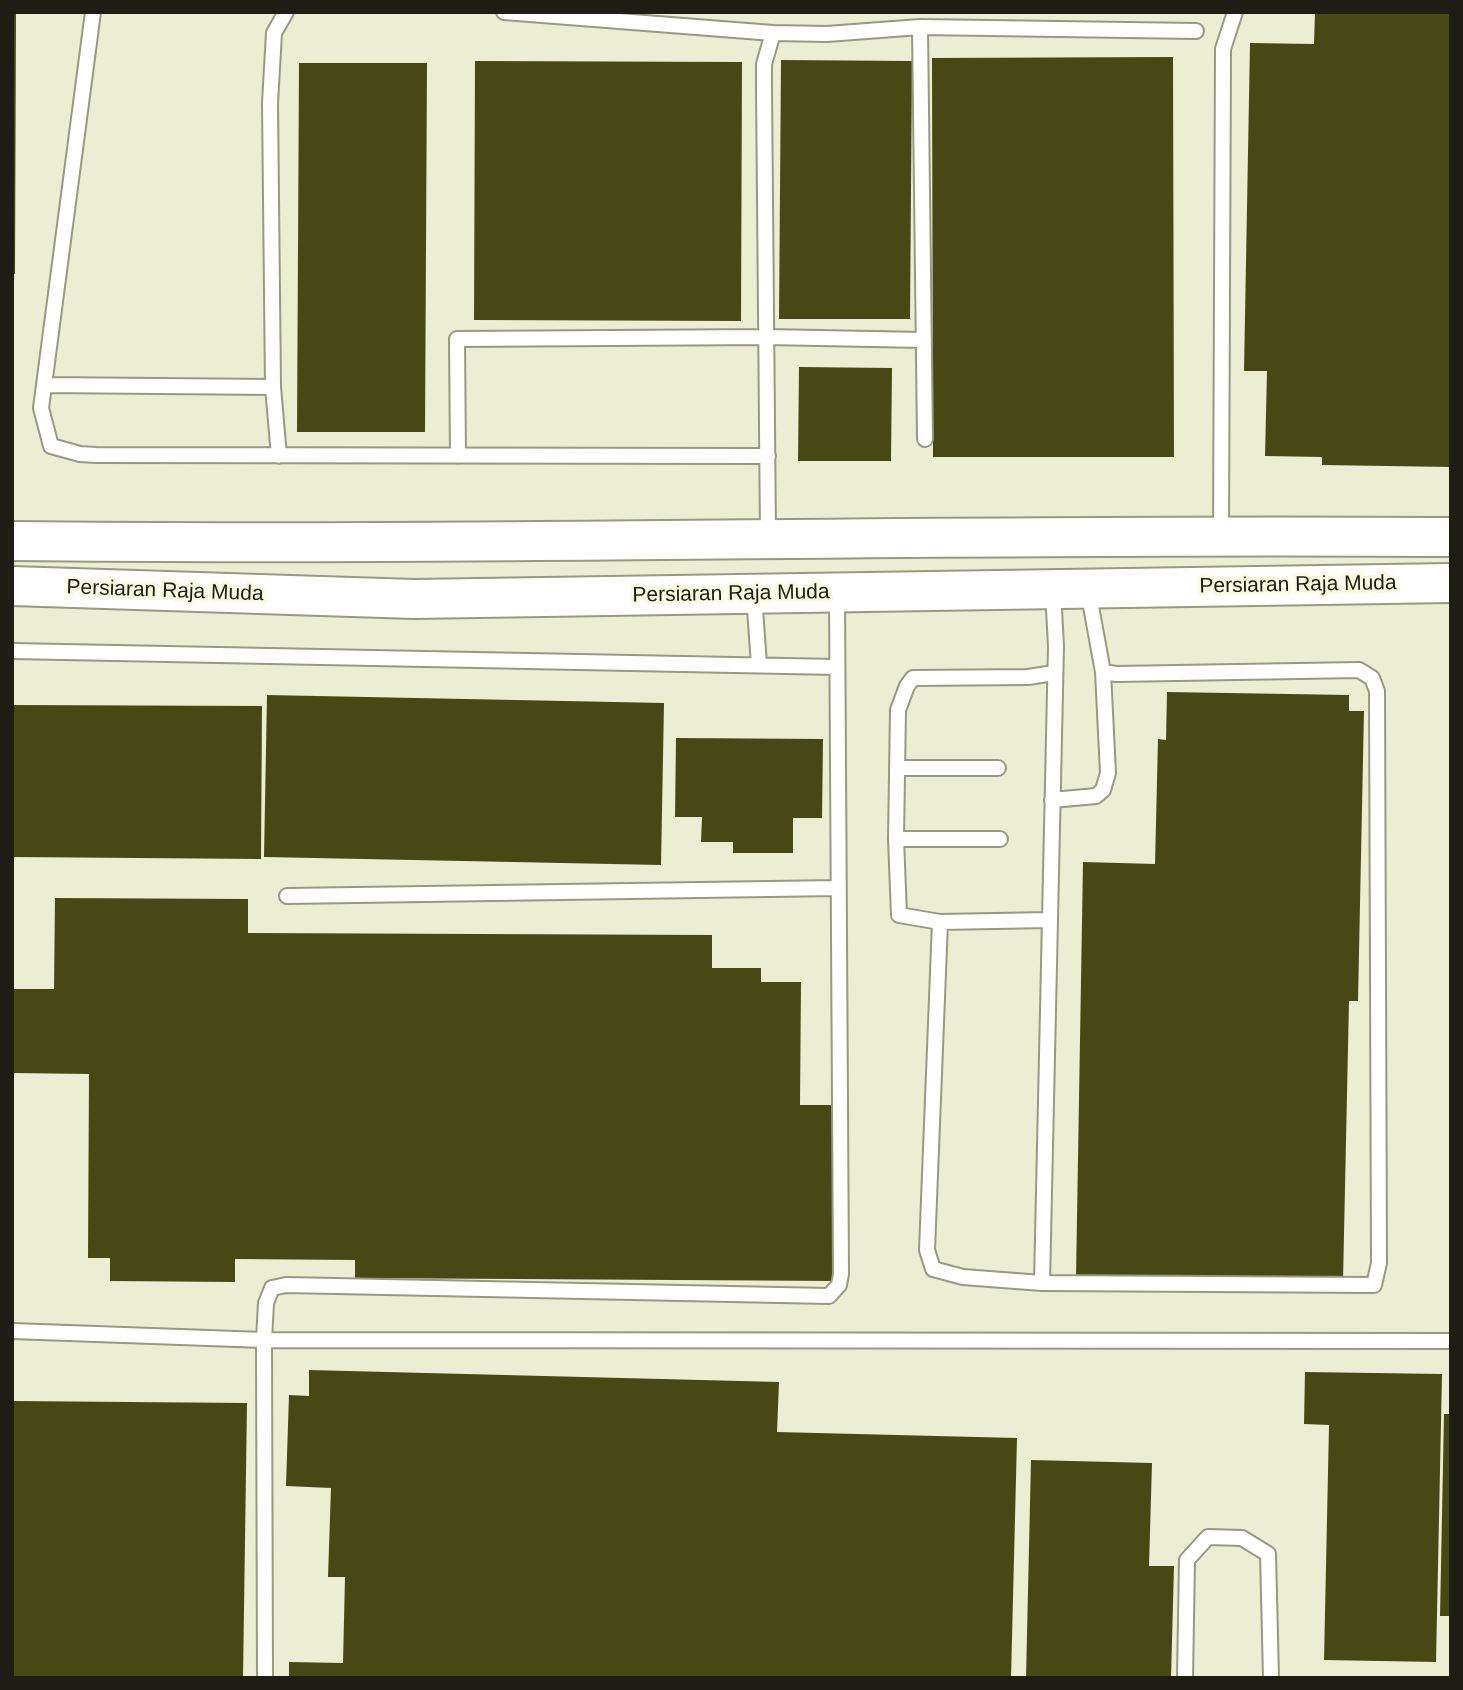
<!DOCTYPE html>
<style>
body{margin:0}
#map{position:relative;width:1463px;height:1690px;overflow:hidden;background:#eceed4;font-family:Helvetica,sans-serif}
canvas{display:block}
.frame{position:absolute;inset:0;border:14px solid #1d1d14;pointer-events:none}
</style>
<div id="map">
<canvas width="1463" height="1690"></canvas>
<div class="frame"></div>
</div>
<script>
const ctx = document.querySelector('canvas').getContext('2d');
ctx.lineJoin = 'round';
function fillPath(path, color) { ctx.fillStyle = color; ctx.fill(path, 'evenodd'); }
function stroke(path, color, width, dash) { ctx.strokeStyle = color; ctx.lineWidth = width; ctx.lineCap = dash ? 'butt' : 'round'; ctx.setLineDash(dash || []); ctx.stroke(path); }
function label(font, color, halo, rows, align = 'center') {
  ctx.font = font + ' Helvetica,sans-serif'; ctx.lineWidth = 7; ctx.setLineDash([]); ctx.textBaseline = 'middle'; ctx.strokeStyle = halo; ctx.fillStyle = color; for (const [text, x, y, turn = 0] of rows) {
    ctx.save(); ctx.translate(x, y); ctx.rotate((+turn || 0) * Math.PI / 180); ctx.textAlign = isNaN(turn) ? turn : align; if (halo) ctx.strokeText(text, 0, 0); ctx.fillText(text, 0, 0); ctx.restore();
  }
}
fillPath(new Path2D(`
 M12 12H16L15 274H12Z
 M1315 12H1451V467L1322 465V457L1265 456 1267 371H1244L1250 43 1314 44Z
 M1173 57 1174 457H933L932 58Z
 M781 60 912 61 910 319H779Z
 M475 61 742 62 741 321 474 320Z
 M299 63H427L425 432H297Z
 M799 367 892 368 891 461H798Z
 M1167 692 1349 695V711H1364L1358 1001H1349L1343 1281 1076 1277 1083 862 1155 864 1158 739 1166 740Z
 M267 695 664 703 661 865 264 857Z
 M12 705 262 706 261 859 12 857Z
 M676 738 823 739 822 818H793V853H733V842H701L702 817H675Z
 M55 898 248 899V933L712 935V968H761V982H801L800 1105H840L838 1281 355 1278V1260L235 1259V1282L110 1281V1258H88L89 1074 12 1073V989H54Z
 M309 1370 779 1382 777 1432 1017 1438 1011 1678H289V1662L343 1663 345 1577H328L331 1488 286 1486 289 1395 309 1396Z
 M1305 1372 1442 1374 1436 1662 1324 1660 1329 1425 1304 1424Z
 M12 1401 247 1403 243 1678H12Z
 M1444 1414H1451V1616H1440Z
 M1031 1460 1152 1463 1149 1566H1174L1171 1678H1026Z`), '#474915');
const service = new Path2D(`
 M93 12 41 408 51 446 80 454 96 455 768 456
 M504 12 773 33
 M920 27 925 439
 M44 385 273 387
 M279 456 273 387 270 103 274 33 286 12
 M458 456 457 339 766 337 924 340
 M1221 533 1223 49 1235 12
 M768 537 764 86V64L773 33 827 34 920 27 1196 31
 M754 595 759 665
 M12 651 837 667
 M1054 673 1028 677 913 678 907 686 898 710 896 839 899 915 940 922 927 1250 933 1269 963 1277 1042 1283 1374 1285 1379 1263 1377 691 1372 678 1359 670 1116 674 1103 672
 M897 768H998
 M1052 800 1096 796 1103 790 1108 773 1103 672 1088 590
 M896 839H1000
 M287 896 838 888
 M940 922 1050 920
 M1042 1283 1056 646 1053 591
 M12 1331 264 1340 1451 1341
 M265 1678 264 1340 266 1303 272 1288 286 1285 829 1296 839 1285 841 1274 837 594
 M1185 1678 1187 1560 1208 1537 1242 1538 1268 1554 1271 1678`);
const primary = new Path2D(`
 M12 541C492 546 971 533 1451 537
 M12 586 414 599 1451 583`);
stroke(service, '#979981', 18);
stroke(primary, '#979981', 42);
stroke(service, '#fff', 14);
stroke(primary, '#fff', 38);
label('21px', '#1d1d14', '#f9fce1', [
 ["Persiaran Raja Muda",1298,585,-1],
 ["Persiaran Raja Muda",165,591,2],
 ["Persiaran Raja Muda",731,594,-1]
]);
</script>
